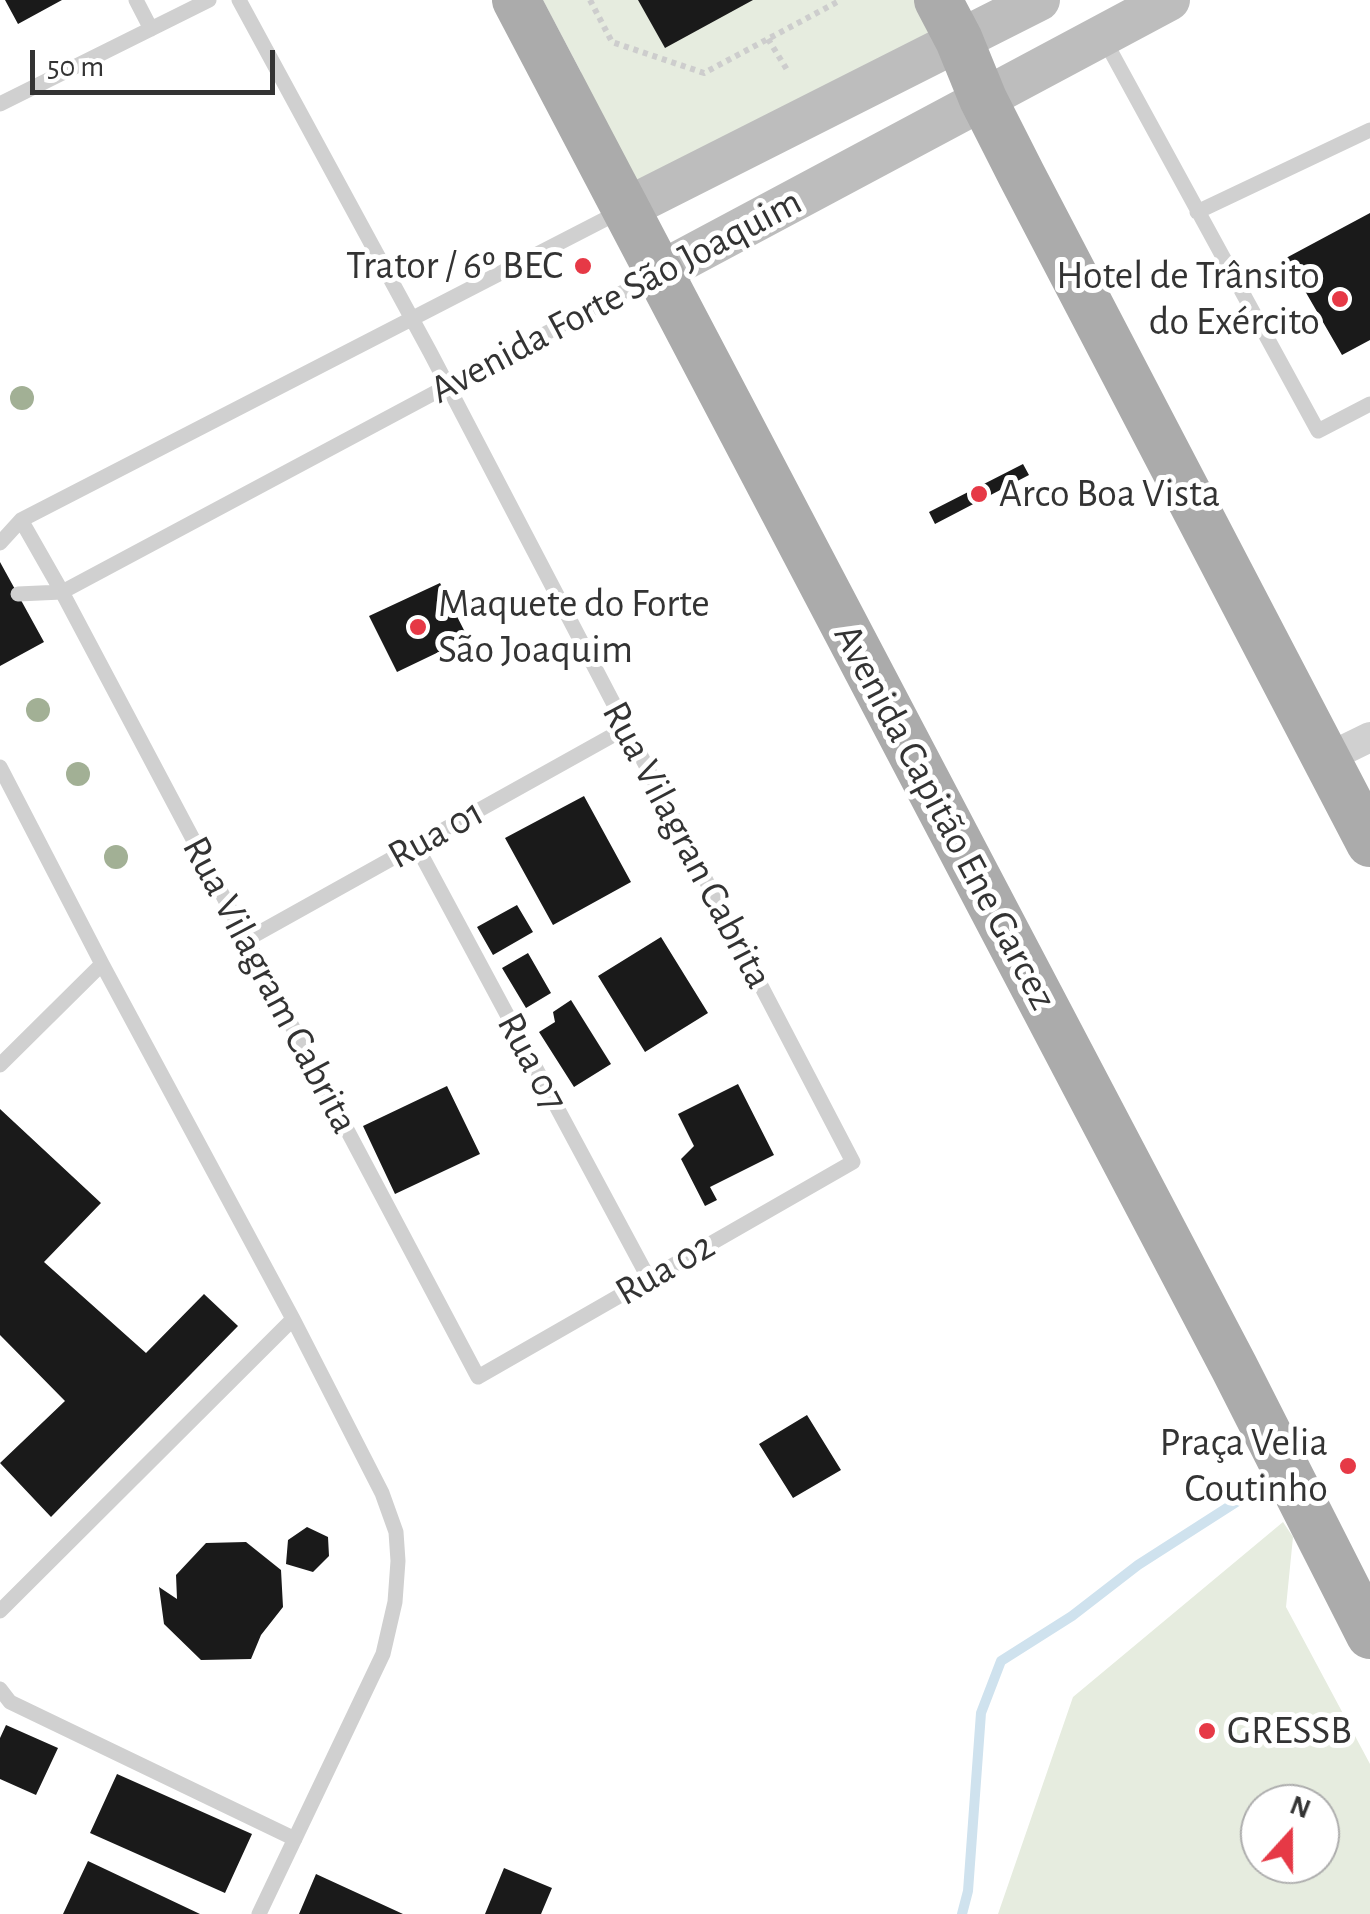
<!DOCTYPE html>
<meta charset="utf-8">
<style>
body{margin:0}
#map{position:relative;width:1370px;height:1914px;overflow:hidden;background:#fff;font-family:"Alegreya Sans",sans-serif}
canvas{display:block}
.north{position:absolute;left:1240px;top:1784px;width:100px;height:100px;box-sizing:border-box;background:#fff;border:2px solid #adadad;border-radius:50%;rotate:21deg;font-size:28px;font-weight:700;line-height:40px;text-align:center;color:#333}
.north::after{content:'';display:block;margin:auto;width:35px;height:45px;background:#e63946;clip-path:polygon(50% 0,100% 100%,50% 72%,0 100%)}
.scale{position:absolute;left:30px;top:50px;width:245px;height:45px;box-sizing:border-box;border:5px solid #333;border-top:0;padding-left:12px;font-size:30px;line-height:35px;white-space:nowrap;color:#333;-webkit-text-stroke:8px #fff;paint-order:stroke}
</style>
<div id="map">
<canvas width="1370" height="1914"></canvas>
<div class="north">N</div>
<div class="scale">50 m</div>
</div>
<script>
const ctx = document.querySelector('canvas').getContext('2d');
ctx.lineJoin = 'round';
function fillPath(path, color) { ctx.fillStyle = color; ctx.fill(path, 'evenodd'); }
function stroke(path, color, width, dash) { ctx.strokeStyle = color; ctx.lineWidth = width; ctx.lineCap = dash ? 'butt' : 'round'; ctx.setLineDash(dash || []); ctx.stroke(path); }
function label(font, color, halo, rows, align = 'center') {
  ctx.font = font + ' "Alegreya Sans",sans-serif'; ctx.lineWidth = 10; ctx.setLineDash([]); ctx.textBaseline = 'middle'; ctx.strokeStyle = halo; ctx.fillStyle = color; for (const [text, x, y, turn = 0] of rows) {
    ctx.save(); ctx.translate(x, y); ctx.rotate((+turn || 0) * Math.PI / 180); ctx.textAlign = isNaN(turn) ? turn : align; if (halo) ctx.strokeText(text, 0, 0); ctx.fillText(text, 0, 0); ctx.restore();
  }
}
fillPath(new Path2D(`
 M543 0H938L959 40 625 209 577 118 581 72Z
 M1283 1522 1293 1537 1286 1607 1370 1764V1914H998L1073 1697ZM1260 1804H1320V1864H1260Z`), '#e6ecdf');
stroke(new Path2D(`
 M962 1914 968 1891 981 1713 1001 1661 1072 1616 1138 1565 1255 1490`), '#cfe2ee', 10);
fillPath(new Path2D(`
 M5 0H62L18 24Z
 M638 0H753L665 48Z
 M1370 213V340L1342 355 1286 258Z
 M1023 464 1029 475 935 524 929 512Z
 M0 562 44 642 0 666Z
 M440 583 468 638 397 672 369 616Z
 M584 796 631 882 553 925 505 838Z
 M517 905 533 932 493 955 477 927Z
 M661 937 708 1013 645 1052 598 976Z
 M528 953 551 993 526 1008 502 968Z
 M571 1000 611 1064 574 1087 539 1032 555 1022 553 1012Z
 M738 1084 774 1155 710 1187 717 1200 705 1206 681 1159 694 1146 678 1114Z
 M447 1086 480 1154 395 1194 363 1126Z
 M0 1109 101 1203 44 1262 146 1353 204 1294 238 1326 51 1517 0 1463 65 1401 0 1335Z
 M807 1415 841 1470 793 1498 759 1444Z
 M307 1527 328 1537 329 1556 313 1572 286 1564 288 1540Z
 M246 1542 281 1570 283 1607 261 1635 251 1659 201 1660 164 1624 159 1587 177 1599 176 1575 206 1543Z
 M6 1725 58 1748 36 1795 0 1779V1738Z
 M117 1774 252 1834 225 1893 90 1833Z
 M88 1861 200 1914H63Z
 M504 1868 552 1888 541 1914H485Z
 M316 1874 403 1914H299Z`), '#1a1a1a');
stroke(new Path2D(`
 M590 0 612 42 704 73 841 0
 M768 39 789 73`), '#cdcdcd', 6, [5, 5]);
stroke(new Path2D(`
 M136 0 151 29
 M1104 39 1318 431 1370 404
 M0 104 209 0
 M1197 212 1370 130
 M21 520 62 592 478 1377 853 1162 430 352 239 0
 M0 543 21 520 621 211
 M18 594 62 592 655 275
 M0 767 102 964 293 1319 382 1493 396 1532 398 1561 395 1602 383 1654 259 1914
 M416 845 649 1279
 M246 940 626 728
 M0 1065 102 964
 M0 1611 293 1319
 M0 1689 10 1702 295 1839`), '#d0d0d0', 15);
stroke(new Path2D(`
 M1327 758 1370 737`), '#d0d0d0', 30);
stroke(new Path2D(`
 M625 209 1039 0
 M660 272 1169 0`), '#bdbdbd', 42);
stroke(new Path2D(`
 M516 0 1234 1367 1370 1635
 M938 0 959 40 983 99 1021 174 1370 843`), '#ababab', 48);
ctx.fillStyle = '#a2b095';
for (const [x, y] of [
 [22,398],
 [38,710],
 [78,774],
 [116,857]
]) { ctx.beginPath(); ctx.arc(x, y, 12, 0, 2 * Math.PI); ctx.fill(); }
for (const [x, y, r, color] of [
 [583,266,10,"#e63946"],
 [1340,299,10,"#e63946"],
 [979,494,10,"#e63946"],
 [418,627,10,"#e63946"],
 [1348,1466,10,"#e63946"],
 [1207,1731,10,"#e63946"]
]) { const dot = new Path2D(); dot.arc(x, y, r, 0, 2 * Math.PI); ctx.fillStyle = color; ctx.fill(dot); stroke(dot, '#fff', 4); }
label('40px', '#333', '#fff', [
 ["Trator / 6º BEC",563,266],
 ["Hotel de Trânsito",1320,276],
 ["do Exército",1320,322],
 ["Arco Boa Vista",999,494,"left"],
 ["Maquete do Forte",438,604,"left"],
 ["São Joaquim",438,650,"left"],
 ["Praça Velia",1328,1443],
 ["Coutinho",1328,1489],
 ["GRESSB",1227,1731,"left"]
], 'right');
label('40px', '#333', '#fff', [
 ["Avenida Forte São Joaquim",616,296,-28],
 ["Avenida Capitão Ene Garcez",945,817,62],
 ["Rua 01",436,834,-29],
 ["Rua Vilagran Cabrita",687,845,62],
 ["Rua Vilagram Cabrita",270,985,62],
 ["Rua 07",532,1062,62],
 ["Rua 02",665,1269,-30]
]);
</script>
